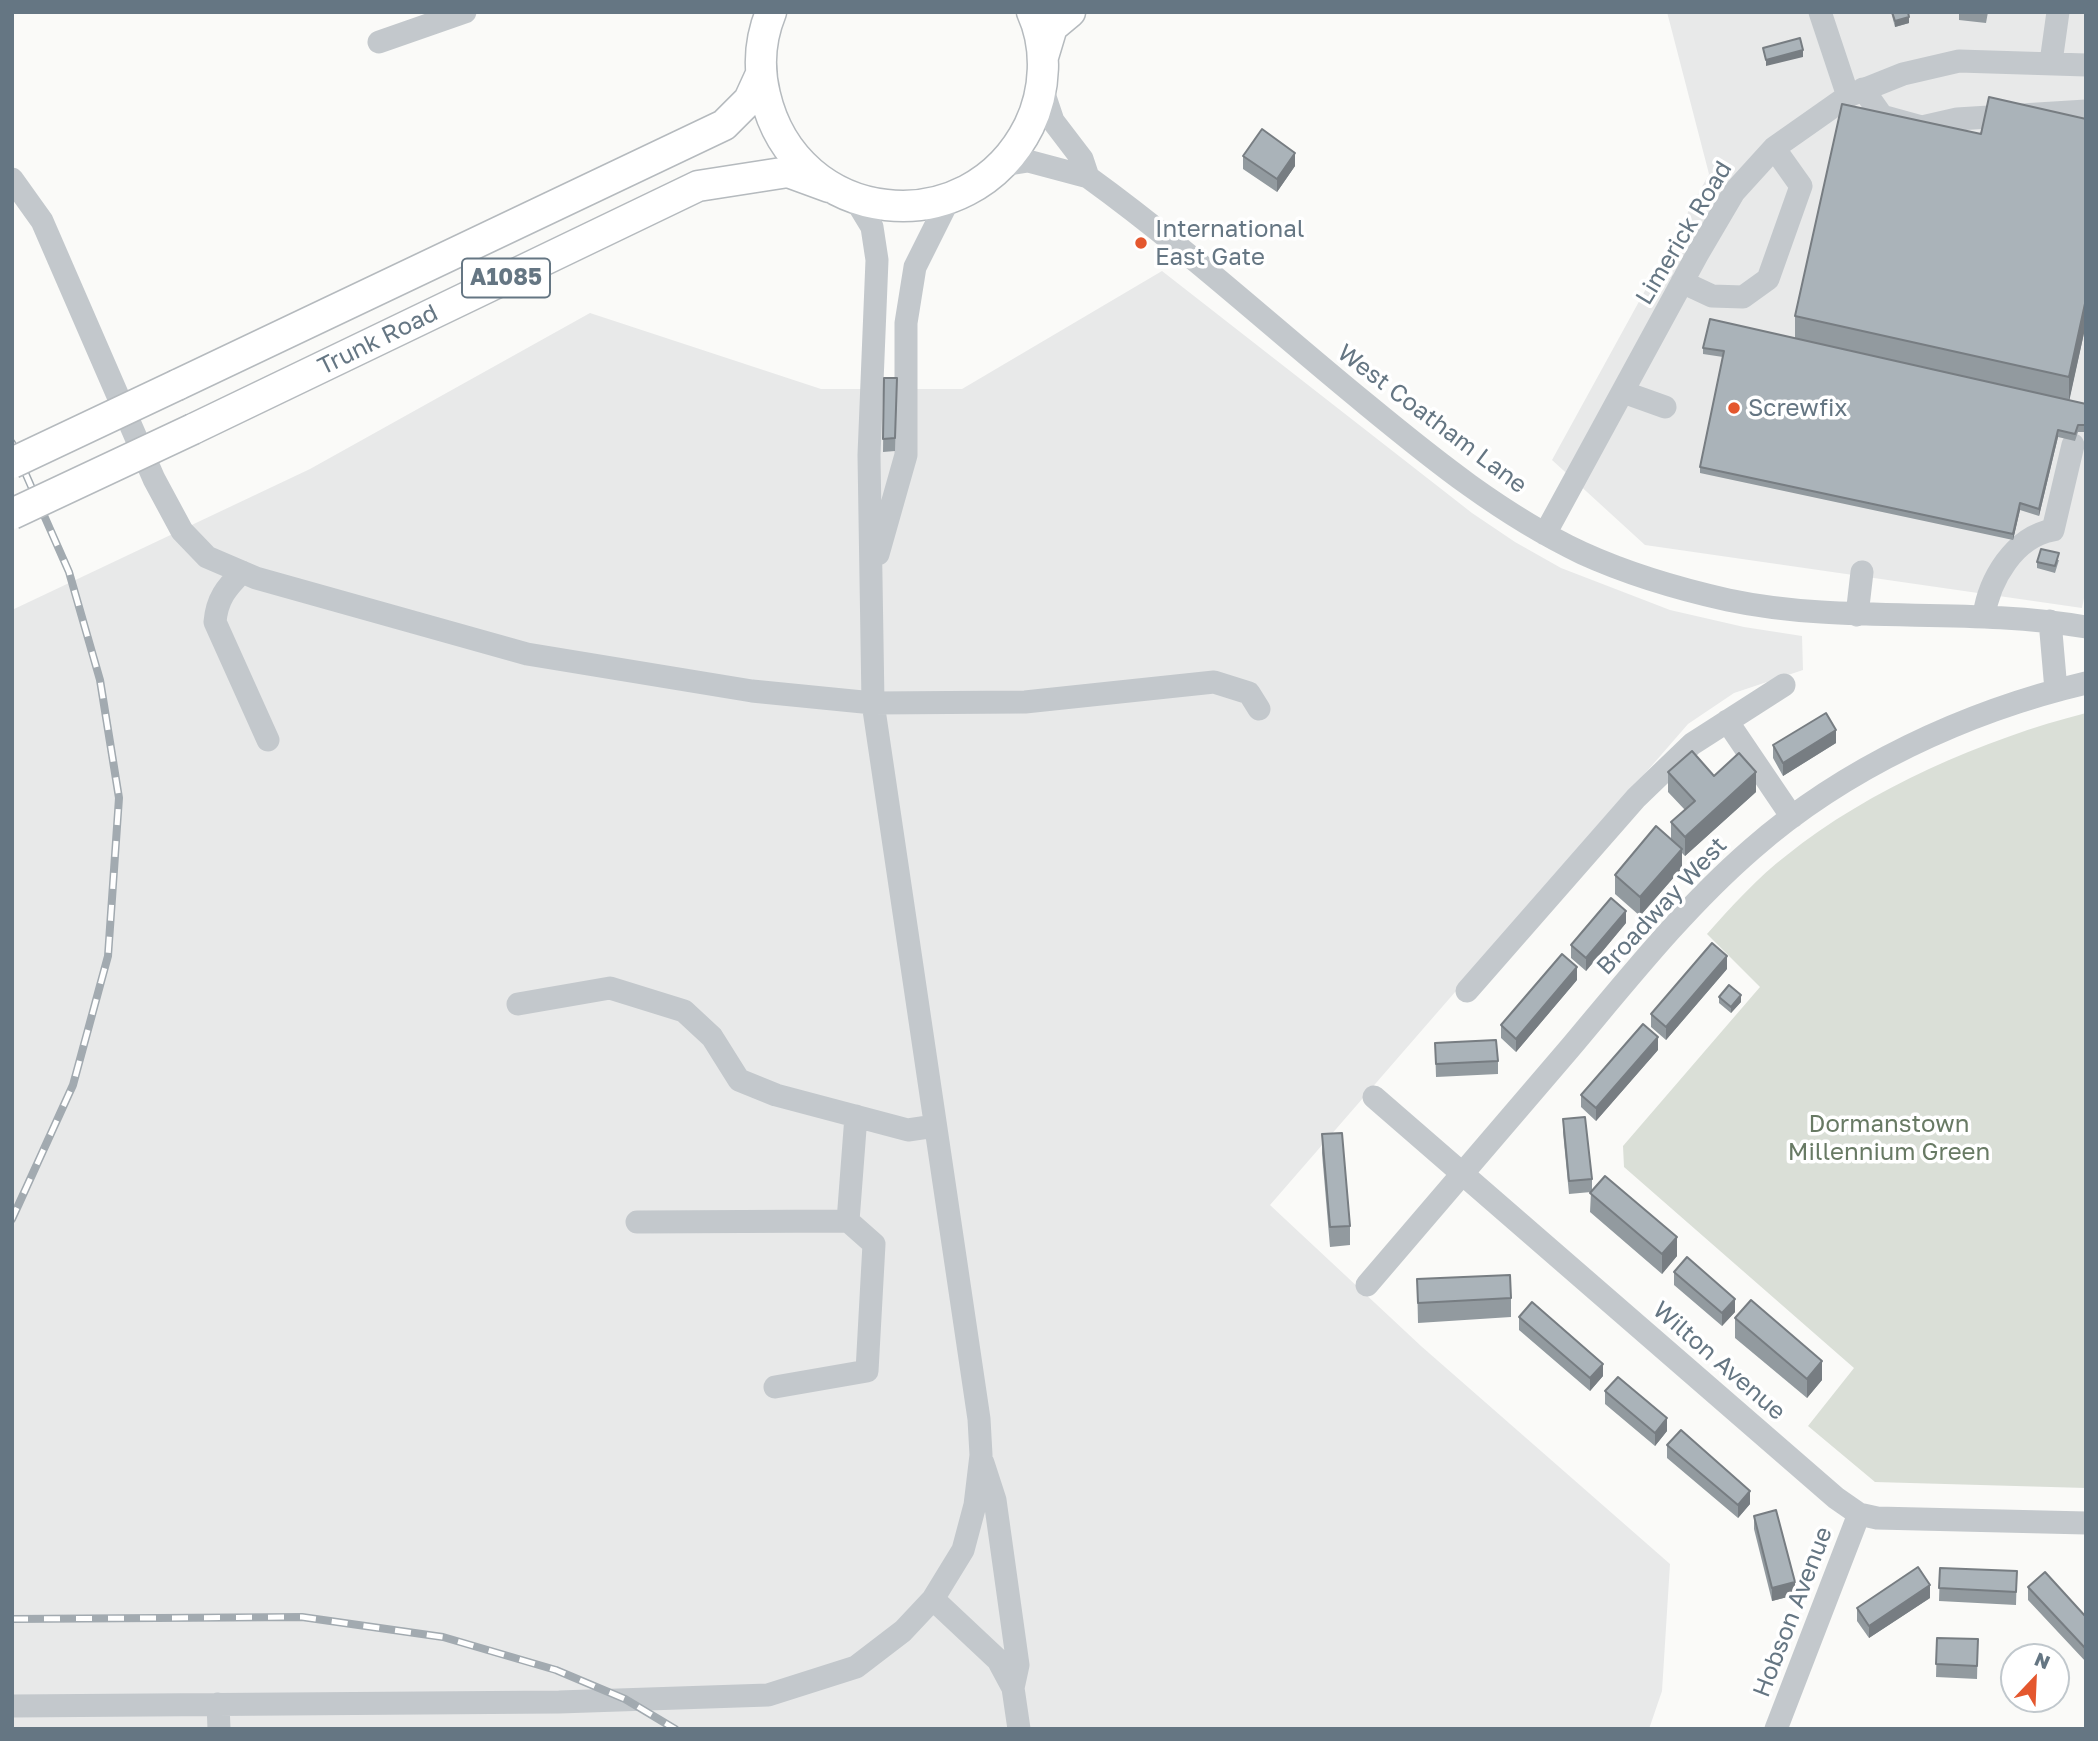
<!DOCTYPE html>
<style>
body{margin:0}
#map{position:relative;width:2098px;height:1741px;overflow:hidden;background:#fafaf8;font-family:"Golos Text",sans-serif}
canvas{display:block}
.frame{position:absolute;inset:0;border:14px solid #657683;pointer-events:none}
.north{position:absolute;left:2000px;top:1643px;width:70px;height:70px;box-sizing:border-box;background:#fff;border:2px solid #c1c8cd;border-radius:50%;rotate:23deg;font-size:19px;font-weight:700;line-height:28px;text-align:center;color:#657683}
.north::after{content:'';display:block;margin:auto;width:24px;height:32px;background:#e4572e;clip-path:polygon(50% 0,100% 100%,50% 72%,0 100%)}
</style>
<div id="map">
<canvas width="2098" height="1741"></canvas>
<div class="frame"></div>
<div class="north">N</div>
</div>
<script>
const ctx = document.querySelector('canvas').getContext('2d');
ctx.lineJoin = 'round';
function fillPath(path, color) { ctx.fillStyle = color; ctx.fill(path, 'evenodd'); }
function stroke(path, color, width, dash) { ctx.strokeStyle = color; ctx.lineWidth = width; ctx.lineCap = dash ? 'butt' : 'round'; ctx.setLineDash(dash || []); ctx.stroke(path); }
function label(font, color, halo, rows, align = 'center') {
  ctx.font = font + ' "Golos Text",sans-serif'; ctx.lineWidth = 7; ctx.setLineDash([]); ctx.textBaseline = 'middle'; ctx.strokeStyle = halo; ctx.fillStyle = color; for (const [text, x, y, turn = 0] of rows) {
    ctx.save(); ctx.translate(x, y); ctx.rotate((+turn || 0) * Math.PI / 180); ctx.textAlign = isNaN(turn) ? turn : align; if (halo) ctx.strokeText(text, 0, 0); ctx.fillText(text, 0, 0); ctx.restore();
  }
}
fillPath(new Path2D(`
 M1667 12H2086V588L2082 608 1645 545 1552 460 1709 174Z
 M1162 271 1472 513 1515 542 1561 568 1670 610 1744 627 1802 636 1803 670 1734 693 1688 724 1270 1205 1421 1346 1670 1564 1662 1691 1649 1729H12V610L310 469 590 313 821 389H962Z`), '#e8e9e9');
fillPath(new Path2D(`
 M2086 713V1488L1875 1482 1808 1426 1854 1368 1624 1167 1623 1146 1760 987 1707 934C1732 906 1757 878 1787 855 1869 789 1984 739 2086 713Z`), '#dadfd7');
const major = new Path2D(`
 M771 12C760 39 758 67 765 95 796 227 969 246 1029 126 1046 91 1048 47 1032 12
 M1043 57 1052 27 1070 12
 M177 385 724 125 749 100 760 76
 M193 429 698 186 788 172 829 187`);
stroke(major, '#b5babe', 33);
stroke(new Path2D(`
 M1820 12 1848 96
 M379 42 465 12
 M2051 62 2058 12
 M1042 88 1053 121 1082 159 1088 177
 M1863 89 1882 116 1922 127 1957 119 2086 111
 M1003 165 1028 161 1088 177C1185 247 1274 329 1366 404 1434 460 1502 515 1582 553 1628 574 1679 589 1728 600 1846 625 1967 606 2086 627
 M12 179 42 221 154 479 182 531 207 557 256 578 527 654 752 691 873 703 1025 702 1214 682 1249 693 1259 709
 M1682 282 1712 296 1743 297 1768 279 1801 186 1774 148
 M1623 392 1665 407
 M1545 534 1697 255 1734 192 1774 148 1848 96 1903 74 1959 61 2086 65
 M878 554 906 455V323L915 267 949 199
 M242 572C226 588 217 599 215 622L268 740
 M1857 615 1862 572
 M1984 616C1989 580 2014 537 2053 530L2073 445
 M2050 621 2056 690
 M1727 721 1792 817
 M1467 991 1636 798 1692 744 1784 685
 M518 1004 610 988 684 1011 712 1037 739 1080 776 1095 908 1130 935 1126
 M1374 1097 1836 1498 1859 1514 1877 1518 2086 1523
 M637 1222 848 1221 856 1116
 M1367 1285C1435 1206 1502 1127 1570 1048 1628 979 1684 908 1752 849 1844 768 1967 711 2086 683
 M775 1387 867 1371 874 1244 848 1221
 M983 1463 995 1500 1018 1665 1013 1688 1019 1729
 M933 1599 998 1660 1013 1688
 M218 1704 219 1729
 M12 1706 559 1702 768 1695 856 1667 903 1631 933 1599 963 1550 975 1505 981 1455 979 1419 873 703 869 455 877 260 872 227 855 199
 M1776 1729 1859 1514`), '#c3c8cc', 23);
stroke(major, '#fff', 30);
const rail = new Path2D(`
 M12 443 69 572 100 680 119 798 108 956 73 1085 12 1219
 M12 1619 302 1617 443 1637 556 1670 625 1699 675 1729`);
stroke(rail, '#a2aab0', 8);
stroke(rail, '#fff', 5, [16]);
const majorBridge = new Path2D(`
 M12 463 177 385
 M12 514 193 429`);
stroke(majorBridge, '#b5babe', 33, []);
stroke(majorBridge, '#fff', 30);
fillPath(new Path2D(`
 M1891 12H1908L1909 23 1895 27Z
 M1959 12H1988L1986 23 1959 20Z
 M2086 119V324L2069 400 2086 404V432H2078L2075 441 2058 437 2039 516 2020 510 2013 540 1700 473V467L1723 357 1703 354V348L1795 338V316L1981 134Z
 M1243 156 1295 166 1277 192 1243 169Z
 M884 378H897L895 451 883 452Z
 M2059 560 2055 573 2037 568V562Z
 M1836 743 1783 776 1773 758V745Z
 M1668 772 1714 776 1756 792 1685 856 1682 853V868L1640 916 1615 894V875L1671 840V822L1685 810 1668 792Z
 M1626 923 1586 971 1571 958V945Z
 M1727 969 1666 1040 1651 1027V1014Z
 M1577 980 1516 1052 1501 1038V1025Z
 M1719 997 1741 1002 1731 1013 1719 1003Z
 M1435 1043 1498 1061V1074L1436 1077Z
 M1658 1050 1596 1121 1581 1107V1095Z
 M1563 1119 1592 1179V1190L1677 1256 1662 1274 1590 1212 1591 1192 1569 1194 1563 1132Z
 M1322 1134 1350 1226V1245L1330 1247 1322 1153Z
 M1674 1272 1735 1312 1722 1326 1674 1285Z
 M1417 1279 1511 1298V1317L1418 1323Z
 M1519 1317 1603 1376 1590 1391 1519 1330Z
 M1735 1318 1822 1380 1807 1398 1735 1338Z
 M1605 1391 1667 1431 1655 1446 1605 1404Z
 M1667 1445 1750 1504 1738 1518 1667 1458Z
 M1754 1516 1795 1595 1772 1601 1754 1529Z
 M1940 1568 2017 1571 2016 1605 1939 1601Z
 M2028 1587 2086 1617V1662L2028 1600Z
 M1930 1598 1869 1638 1857 1621V1608Z
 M1937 1638 1978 1639 1977 1679 1936 1677Z`), '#929a9f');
fillPath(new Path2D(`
 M1909 17V23L1895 27V21Z
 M1803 50V57L1766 66V60Z
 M1295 153V166L1277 192V179Z
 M2086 299V324L2069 402V377Z
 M2058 430V437L2039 516V509Z
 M2020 503V510L2013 540V534Z
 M1836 730V743L1783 776V763Z
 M1756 772V792L1685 856V837Z
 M1682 849V868L1640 916V897Z
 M1626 911V923L1586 971V958Z
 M1727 956V969L1666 1040V1027Z
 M1577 967V980L1516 1052V1039Z
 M1741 995V1002L1731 1013V1007Z
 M1658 1037V1050L1596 1121V1108Z
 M1677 1237V1256L1662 1274V1254Z
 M1735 1299V1312L1722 1326V1313Z
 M1822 1361V1380L1807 1398V1379Z
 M1603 1364V1376L1590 1391V1378Z
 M1667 1418V1431L1655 1446V1433Z
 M1750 1491V1504L1738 1518V1505Z
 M1795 1582V1595L1772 1601V1588Z
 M1930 1585V1598L1869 1638V1626Z`), '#777d82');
const building = new Path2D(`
 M1892 12H1908L1909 17 1895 21Z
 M1800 38 1803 50 1766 60 1763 48Z
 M1989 97 2086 119V299L2069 377 1795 316 1842 104 1981 134Z
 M1262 129 1295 153 1277 179 1243 156Z
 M1710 319 2086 404V425H2078L2075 434 2058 430 2039 509 2020 503 2013 534 1700 467 1724 351 1703 348Z
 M884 378H897L895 438 883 439Z
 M2041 549 2059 553 2055 566 2037 562Z
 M1826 713 1836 730 1783 763 1773 745Z
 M1692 751 1714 776 1739 753 1756 772 1685 837 1671 822 1695 801 1668 772Z
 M1656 826 1682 849 1640 897 1615 875Z
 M1611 898 1626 911 1586 958 1571 945Z
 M1712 943 1727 956 1666 1027 1651 1014Z
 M1562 954 1577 967 1516 1039 1501 1025Z
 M1729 985 1741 995 1731 1007 1719 997Z
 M1643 1024 1658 1037 1596 1108 1581 1095Z
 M1496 1040 1498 1061 1436 1064 1435 1043Z
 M1585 1117 1592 1179 1569 1181 1563 1119Z
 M1342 1133 1350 1226 1330 1227 1322 1134Z
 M1605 1176 1677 1237 1662 1254 1590 1193Z
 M1687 1257 1735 1299 1722 1313 1674 1272Z
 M1510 1275 1511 1298 1418 1303 1417 1279Z
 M1751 1300 1822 1361 1807 1379 1735 1318Z
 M1532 1302 1603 1364 1590 1378 1519 1317Z
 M1618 1377 1667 1418 1655 1433 1605 1391Z
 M1681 1430 1750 1491 1738 1505 1667 1445Z
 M1776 1510 1795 1582 1772 1588 1754 1516Z
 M1918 1567 1930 1585 1869 1626 1857 1608Z
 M1940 1568 2017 1571 2016 1592 1939 1588Z
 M2045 1572 2086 1617V1649L2028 1587Z
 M1937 1638 1978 1639 1977 1666 1936 1664Z`);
fillPath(building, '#aab3b9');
stroke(building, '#777d82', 2);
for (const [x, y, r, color] of [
 [1141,243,7,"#e4572e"],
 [1734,408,7,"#e4572e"]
]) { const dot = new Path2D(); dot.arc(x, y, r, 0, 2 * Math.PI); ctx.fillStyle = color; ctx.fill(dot); stroke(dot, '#fff', 2.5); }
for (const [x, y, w] of [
 [506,278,88]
]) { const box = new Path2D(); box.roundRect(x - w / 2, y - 19.5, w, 39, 5); ctx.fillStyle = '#fff'; ctx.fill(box); stroke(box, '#657683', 2); }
label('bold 23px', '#657683', null, [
 ["A1085",506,278]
]);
label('24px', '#657683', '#fff', [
 ["International",1155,229],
 ["East Gate",1155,257],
 ["Screwfix",1748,408]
], 'left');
label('24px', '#657683', '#fff', [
 ["Limerick Road",1684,233,-59],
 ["Trunk Road",378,340,-26],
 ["West Coatham Lane",1432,419,37],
 ["Broadway West",1662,906,-47],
 ["Wilton Avenue",1719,1361,41],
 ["Hobson Avenue",1793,1612,-69]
]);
label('24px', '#687a64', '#fff', [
 ["Dormanstown",1889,1124],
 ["Millennium Green",1889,1152]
]);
</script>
